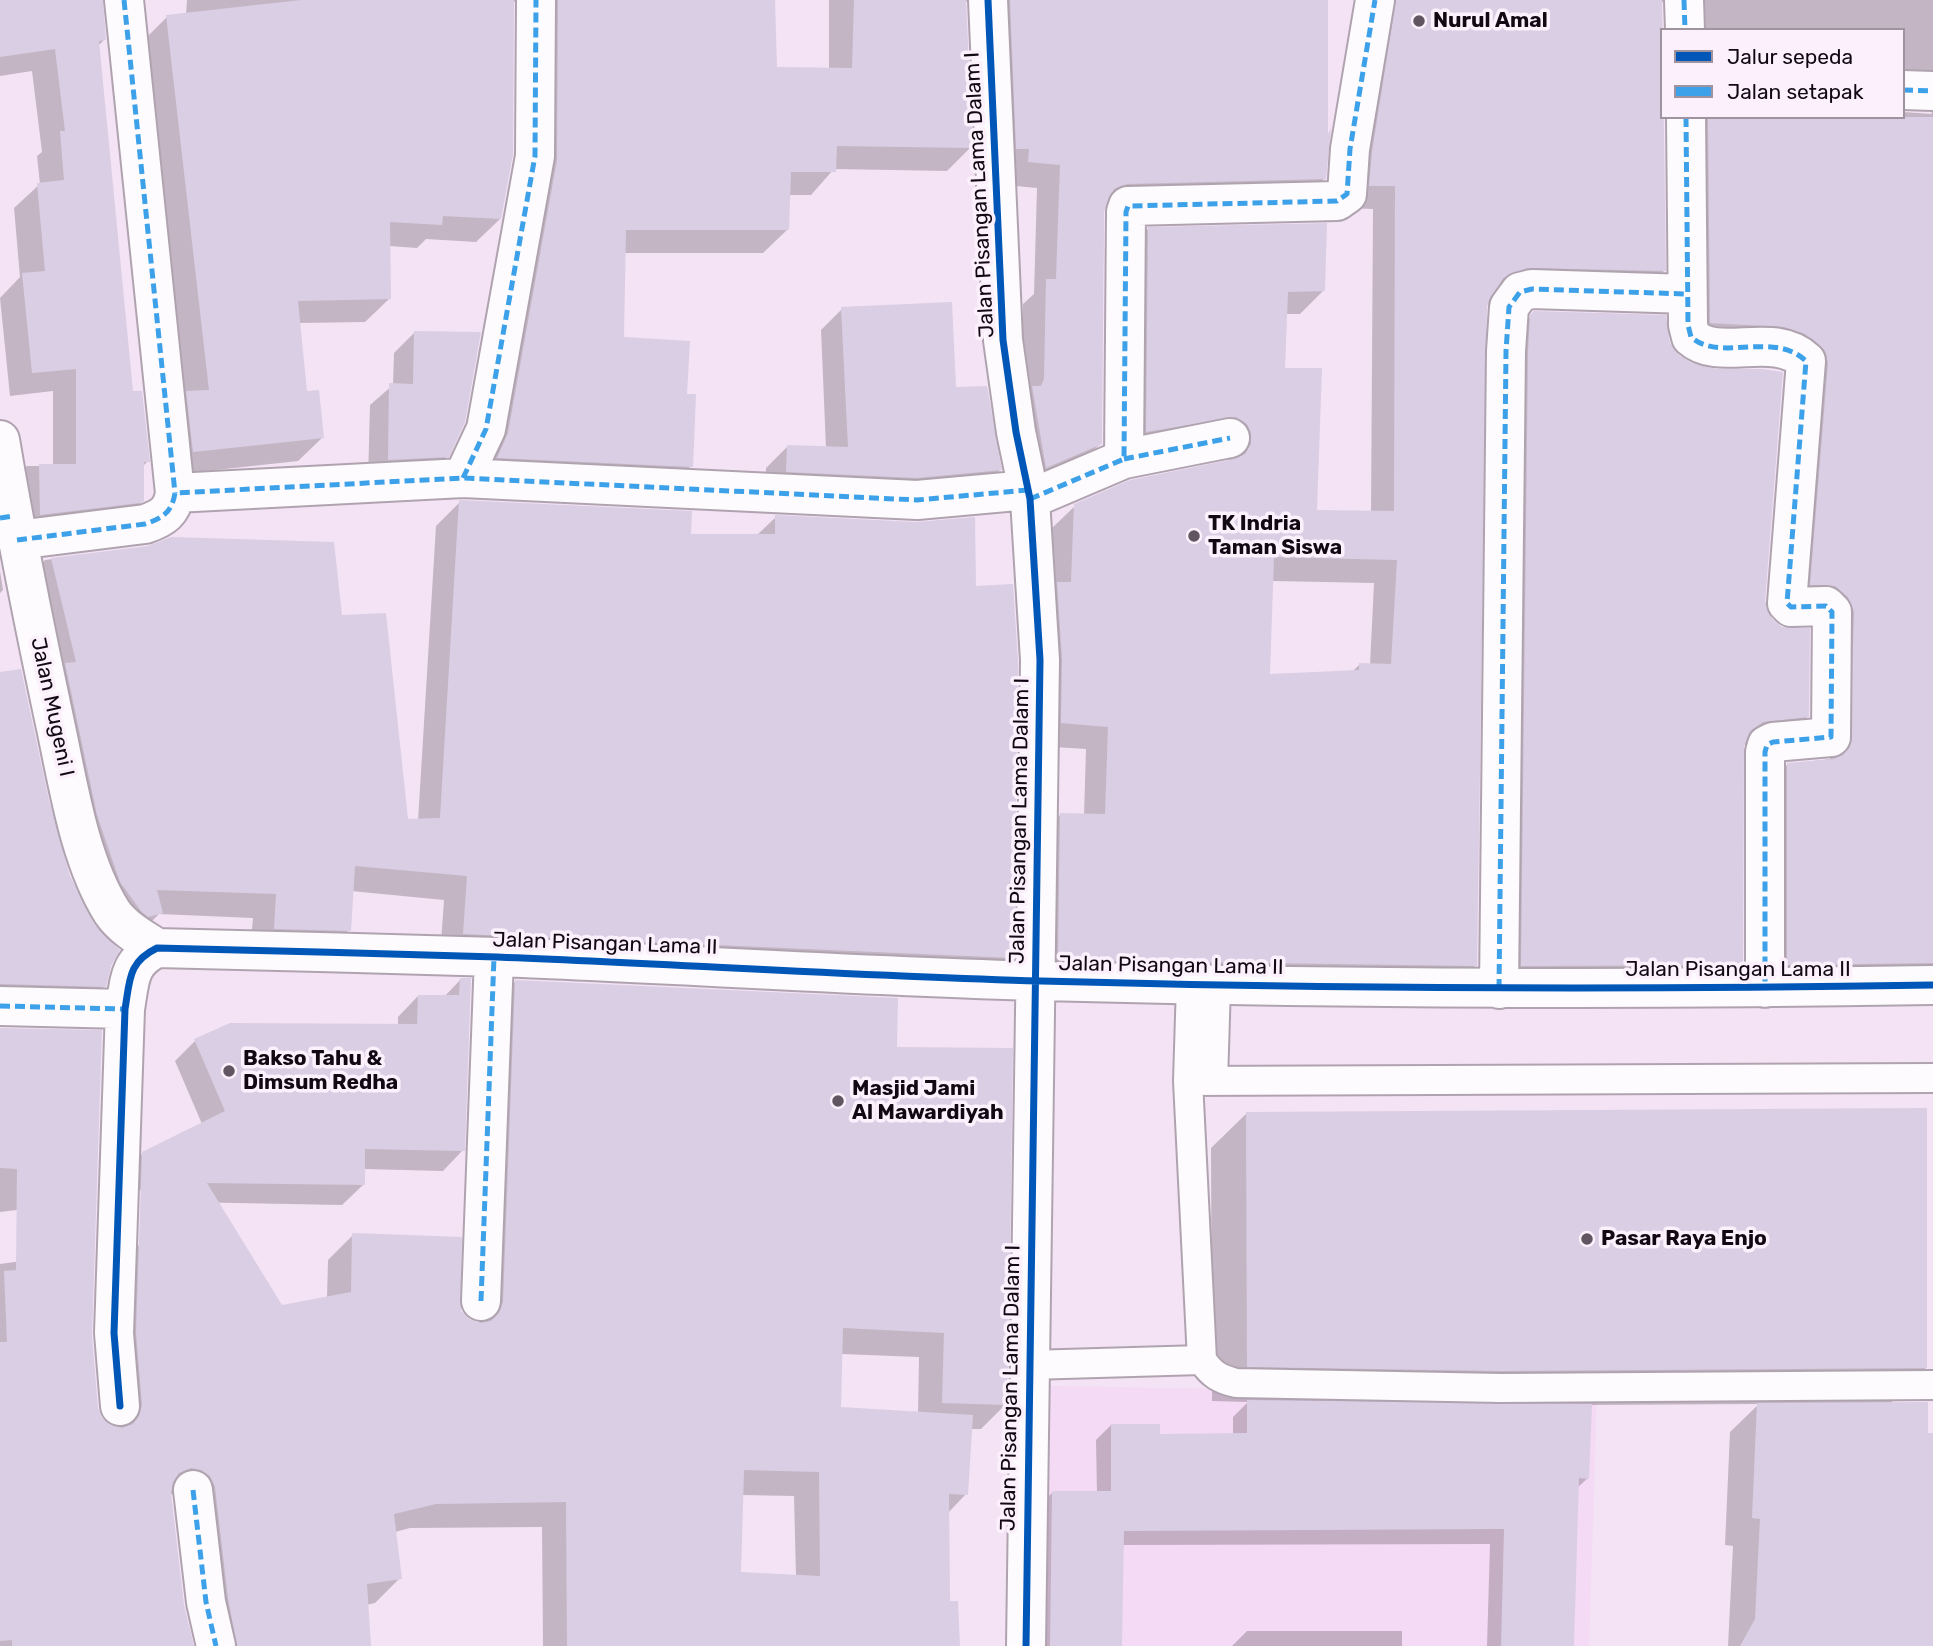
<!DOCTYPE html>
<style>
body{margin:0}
#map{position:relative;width:1933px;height:1646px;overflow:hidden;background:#f4e3f4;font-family:Rubik,sans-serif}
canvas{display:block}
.legend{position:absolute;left:1660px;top:28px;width:245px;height:91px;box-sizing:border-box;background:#fcf0fc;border:2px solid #9e939e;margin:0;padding:9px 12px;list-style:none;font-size:21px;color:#120812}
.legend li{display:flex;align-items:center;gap:14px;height:35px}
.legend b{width:35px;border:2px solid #9e939e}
</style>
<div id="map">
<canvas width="1933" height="1646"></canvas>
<ul class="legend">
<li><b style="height:9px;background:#0057b8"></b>Jalur sepeda</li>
<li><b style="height:9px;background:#3da1ea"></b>Jalan setapak</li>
</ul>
</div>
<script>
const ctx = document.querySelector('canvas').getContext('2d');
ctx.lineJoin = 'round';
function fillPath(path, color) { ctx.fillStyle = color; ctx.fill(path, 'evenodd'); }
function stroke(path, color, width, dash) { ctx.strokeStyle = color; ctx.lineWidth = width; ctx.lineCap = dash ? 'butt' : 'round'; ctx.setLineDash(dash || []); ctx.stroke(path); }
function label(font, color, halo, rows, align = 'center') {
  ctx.font = font + ' Rubik,sans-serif'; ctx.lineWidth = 7; ctx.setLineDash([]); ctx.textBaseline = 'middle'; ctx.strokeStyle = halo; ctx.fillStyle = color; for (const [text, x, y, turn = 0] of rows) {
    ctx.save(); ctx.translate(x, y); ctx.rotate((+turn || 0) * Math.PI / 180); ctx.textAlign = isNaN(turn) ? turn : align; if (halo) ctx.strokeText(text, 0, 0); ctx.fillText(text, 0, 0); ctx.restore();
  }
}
fillPath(new Path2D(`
 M1050 1386 1597 1395 1589 1646H1038Z`), '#f4daf5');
fillPath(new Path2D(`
 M0 0H101L104 40 98 46 132 393 148 461 143 466V500L119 524 13 538 4 489 27 466H53V391L10 396 0 298 20 277 14 208 40 184 37 156 42 152 32 71 0 76Z
 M187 0H773L775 68 829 69V0H1326L1324 179 1301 202 1104 207 1100 444 1077 467 1023 490V304L1034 294 1037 188 1005 185 975 4 964 1 971 147 947 171 834 169 811 195H789L787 230 763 253H624L622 338 686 395 691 466 668 490 475 481 534 181 523 4 512 1 500 219 476 242 426 239 417 248 389 246V299L365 322 298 323 305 393 322 438 298 461 170 475 164 416 184 395 144 40 167 17 186 14Z
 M1384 0H1933V1002L1764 988V788L1788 764 1830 759V628L1788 607 1795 366 1687 346 1674 121 1662 118 1664 271 1640 294 1502 290 1491 296 1486 304 1476 965 1452 989 1035 982 1037 839 1060 815H1084L1086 749 1038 746 1051 529 1075 506 1228 462 1229 457 1123 455 1125 253 1148 229 1323 291 1300 314H1285L1283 370 1316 512 1371 513 1373 209 1347 208ZM1662 2 1670 3 1682 30H1903V92L1930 105 1932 114 1903 112V117H1662ZM1272 581 1374 583 1370 665 1360 664 1352 672 1268 675Z
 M842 309 1000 470 978 491 765 493 766 468 787 447 826 448 821 330Z
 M1535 313 1668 343 1808 716 1784 740 1742 745 1741 965 1718 988 1498 989 1507 340Z
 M414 333 447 456 427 477 368 480 370 405 393 385 394 353Z
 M460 502 689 536 757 535 776 517 974 588 1012 958 988 981 440 957 444 900 351 891 349 930 325 954 250 952 253 918 159 914 137 936 124 940 21 584 45 560 148 547 340 616 407 821H418L436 526Z
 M0 571 3 590 0 593Z
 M0 674 47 801 69 877 109 966 105 986 77 1013 0 1012Z
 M461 979 463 1150 443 1171 363 1169V1185L342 1205 183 1202 181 1185 122 1192V1174L143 1153 202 1124 175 1061 195 1041 398 1026V1017L418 996 444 997Z
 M516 981 895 1049 1006 1404 981 1429H970L966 1494 948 1513V1603L958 1646H543L542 1527 410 1528 395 1532 400 1578 375 1603 366 1605 369 1646H207L177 1495 170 1494 183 1605 192 1646H0V1264L93 1251 90 1332 96 1408 101 1420 117 1429 112 1358 115 1269 140 1244 281 1307 327 1298 328 1260 353 1235 460 1311 468 1321 479 1324 491 1006ZM841 1354 919 1357 918 1413 840 1409ZM742 1495 794 1496 796 1577 739 1574Z
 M0 1030 68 1204 0 1212Z
 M1247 1113 1926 1368 1890 1404 1926 1434 1933 1435V1646H1728L1733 1546 1725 1545 1730 1432 1759 1404 1590 1405 1588 1478 1577 1488 1572 1646H1487L1490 1544 1122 1545 1120 1646H1036L1038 1507 1053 1492 1097 1493 1096 1440 1111 1425 1159 1435H1233V1417L1248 1402 1212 1401 1211 1148Z
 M1247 1631H1402V1646H1232Z`), '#0003');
fillPath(new Path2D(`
 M0 0H103L106 40 99 41 133 391H142L150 462H144V501L140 503 40 515 39 464H76V369L32 373 22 273 45 271 37 183 64 180 60 131H65L55 49 0 57Z
 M301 0H514L513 154 501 219 443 216 442 225 390 222 391 299 298 301 307 391 319 390 324 438 193 452 186 391 209 390 166 15Z
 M558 0H775L777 67 852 68 854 0H966L973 148 837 146 836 172H791L789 230H626L624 337 690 341 687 394H696L693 467 497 458 508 433 557 160Z
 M1010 0H1328V134L1331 128 1326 179 1127 184 1114 189 1104 212 1102 444 1046 468 1032 386H1041L1044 379 1046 279H1056L1060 165 1028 162 1029 149H1016Z
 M1396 0H1662L1666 271 1527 268 1503 278 1487 306 1477 966 1058 960 1060 813 1105 814 1108 727 1061 723 1062 659 1057 582H1071L1074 504 1130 480 1234 459 1245 454 1251 444V433L1247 424 1236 417 1146 432 1148 227 1327 223 1325 291 1288 292 1285 368H1322L1317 510 1394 511 1395 186H1369L1372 152ZM1274 557 1397 560 1391 664 1359 663V670L1270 674Z
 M1708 117H1933V963L1787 965V763L1834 759 1843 755 1850 747 1854 612 1848 597 1835 586 1810 585 1828 363 1825 351 1805 334 1784 327 1710 323Z
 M952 302 956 387 987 386 1002 470 917 478 786 472 787 445 848 447 841 307Z
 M1534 311 1666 315 1670 343 1679 355 1692 363 1716 369H1762L1783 372 1765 602 1771 618 1782 627 1810 628 1809 717 1763 722 1750 731 1744 746 1743 965 1521 966 1528 352 1530 315Z
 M414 331 481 332 465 422 449 457 388 460 389 383 413 384Z
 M459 500 692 511 691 534H775V515L916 522 975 517 976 586 1013 584 1018 661 1014 958 463 934 467 876 355 866 351 931 274 929 276 894 157 890 163 913 148 917 141 911 120 882 97 815 65 663 76 662 51 558 148 546 171 537 334 542 342 615 386 613 408 819 440 818Z
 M21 669 49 800 70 876 95 925 120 950 111 966 106 987 0 984V672Z
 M460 978H471L465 1151 365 1149V1185L207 1183 282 1305 351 1292 352 1233 462 1237 461 1311 469 1319 480 1323 491 1321 499 1313 503 1302 515 980 898 998 897 1047 1013 1048 1008 1405 942 1403 944 1333 843 1328 841 1407 973 1415 968 1495 949 1494 950 1601H958L960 1646H567L566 1502 436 1504 394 1514 402 1579 367 1584 371 1646H237L228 1598 215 1487 210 1476 201 1470 191 1468 179 1473 173 1482 171 1493 184 1605 194 1646H12V1640L0 1641V1342H7L4 1271 16 1270 17 1169 0 1168V1028L102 1030 92 1335 98 1408 102 1418 110 1425 122 1428 133 1424 139 1416 142 1405 136 1332 142 1152 225 1111 194 1039 230 1023 417 1024 418 995H459ZM744 1470 819 1472 820 1576 741 1572Z
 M1927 1108V1368L1501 1371 1247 1367 1246 1112Z
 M1247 1400 1592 1404 1589 1479 1579 1478 1574 1646H1501L1504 1529 1124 1531 1122 1646H1050L1052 1491H1111V1424H1160V1434L1247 1433Z
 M1928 1402V1433H1933V1646H1740L1755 1619 1760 1519 1752 1518 1757 1403Z`), '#dacee4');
const service = new Path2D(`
 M1191 984 1188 1081 1202 1360C1212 1375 1220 1379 1236 1383L1501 1388 1933 1385
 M1188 1081 1933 1078
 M1213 1081 1216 985
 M1029 1365 1202 1360`);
const minor = new Path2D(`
 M124 0 175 493
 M988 0 1003 340 1016 432 1030 499 1040 660 1026 1646
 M1684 0 1685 30
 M1903 90 1933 91
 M1686 117 1688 325 1691 337C1720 363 1773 330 1806 361L1787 603 1791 607 1826 606 1832 612 1831 737 1773 742 1767 745 1765 752V988
 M0 440C16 535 35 629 55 723 68 783 79 860 112 912 123 928 141 938 157 948
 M1124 459 1230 438
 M463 478 486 429 535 156 536 0
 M1030 499 1124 459 1126 212 1128 206 1337 201 1347 194 1350 149 1375 0
 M17 540 145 524C163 518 172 512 175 493L463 478 917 500 1028 490
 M1499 989 1506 351 1509 307 1520 292 1532 289 1687 294
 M0 1006 125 1009
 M481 1301 494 957
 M120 1406 114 1333 125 1009C130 980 128 962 157 948 270 951 384 953 497 957 678 964 859 976 1041 981 1338 989 1636 990 1933 985
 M193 1490 206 1602 216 1646`);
stroke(service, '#b0a3b0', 32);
stroke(minor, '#b0a3b0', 42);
stroke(service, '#fdfbfd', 28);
stroke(minor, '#fdfbfd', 38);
stroke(new Path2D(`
 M124 0 175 493
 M1684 0 1685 30
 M1903 90 1933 91
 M1686 117 1688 325 1691 337C1720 363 1773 330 1806 361L1787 603 1791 607 1826 606 1832 612 1831 737 1773 742 1767 745 1765 752V988
 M1124 459 1230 438
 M463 478 486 429 535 156 536 0
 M1030 499 1124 459 1126 212 1128 206 1337 201 1347 194 1350 149 1375 0
 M0 518 13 516
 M17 540 145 524C163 518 172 512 175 493L463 478 917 500 1028 490
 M1499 989 1506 351 1509 307 1520 292 1532 289 1687 294
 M0 1006 125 1009
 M481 1301 494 957
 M193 1490 206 1602 216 1646`), '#3da1ea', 5, [10, 5]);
stroke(new Path2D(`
 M988 0 1003 340 1016 432 1030 499 1040 660 1026 1646
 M120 1406 114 1333 125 1009C130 980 128 962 157 948 270 951 384 953 497 957 678 964 859 976 1041 981 1338 989 1636 990 1933 985`), '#0057b8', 7);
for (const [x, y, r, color] of [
 [1419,21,7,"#615561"],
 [1194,536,7,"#615561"],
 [229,1071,7,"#615561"],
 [838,1101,7,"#615561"],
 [1587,1239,7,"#615561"]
]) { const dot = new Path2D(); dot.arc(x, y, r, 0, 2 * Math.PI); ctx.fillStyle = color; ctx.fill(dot); stroke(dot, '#fcf0fc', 2.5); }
label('bold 21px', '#120812', '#fcf0fc', [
 ["Nurul Amal",1433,21],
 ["TK Indria",1208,524],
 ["Taman Siswa",1208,548],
 ["Bakso Tahu &",243,1059],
 ["Dimsum Redha",243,1083],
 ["Masjid Jami",852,1089],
 ["Al Mawardiyah",852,1113],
 ["Pasar Raya Enjo",1601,1239]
], 'left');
label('21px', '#120812', '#fcf0fc', [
 ["Jalan Pisangan Lama Dalam I",980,195,-93],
 ["Jalan Mugeni I",52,707,78],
 ["Jalan Pisangan Lama Dalam I",1020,821,-89],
 ["Jalan Pisangan Lama II",605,944,2],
 ["Jalan Pisangan Lama II",1171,966,1],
 ["Jalan Pisangan Lama II",1738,970],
 ["Jalan Pisangan Lama Dalam I",1011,1388,-89]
]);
</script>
